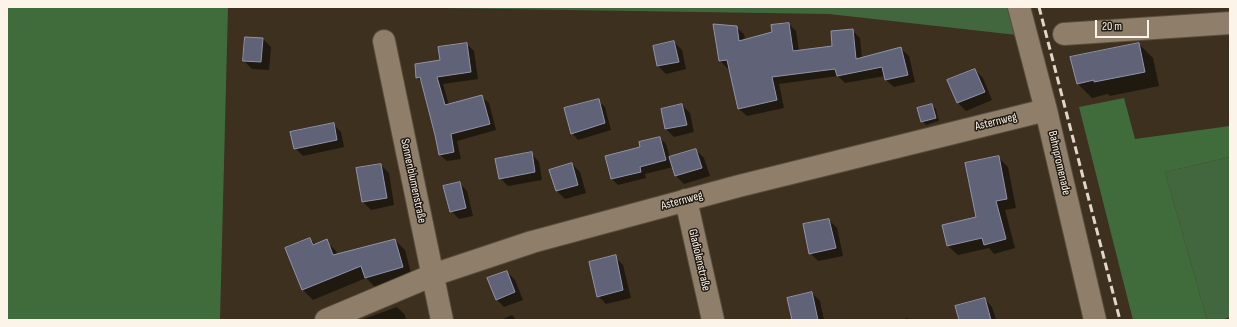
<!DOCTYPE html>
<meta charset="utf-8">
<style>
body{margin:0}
#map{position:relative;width:1237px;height:327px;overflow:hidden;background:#3d301e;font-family:"Sofia Sans Condensed",sans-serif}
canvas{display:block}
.frame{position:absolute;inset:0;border:8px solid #fcf4e8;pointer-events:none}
.scale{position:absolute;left:1095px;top:20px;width:54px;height:18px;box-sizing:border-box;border:2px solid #fcf4e8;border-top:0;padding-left:5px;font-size:12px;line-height:14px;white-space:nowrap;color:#fcf4e8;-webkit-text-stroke:3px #1f1912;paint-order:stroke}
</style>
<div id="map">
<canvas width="1237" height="327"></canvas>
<div class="frame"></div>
<div class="scale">20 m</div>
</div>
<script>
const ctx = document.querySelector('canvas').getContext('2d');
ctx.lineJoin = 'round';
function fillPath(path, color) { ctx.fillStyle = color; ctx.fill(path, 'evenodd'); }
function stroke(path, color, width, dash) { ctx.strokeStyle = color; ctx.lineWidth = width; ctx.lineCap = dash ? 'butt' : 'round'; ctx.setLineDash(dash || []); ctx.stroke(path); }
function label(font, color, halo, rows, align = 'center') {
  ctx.font = font + ' "Sofia Sans Condensed",sans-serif'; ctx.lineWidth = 3; ctx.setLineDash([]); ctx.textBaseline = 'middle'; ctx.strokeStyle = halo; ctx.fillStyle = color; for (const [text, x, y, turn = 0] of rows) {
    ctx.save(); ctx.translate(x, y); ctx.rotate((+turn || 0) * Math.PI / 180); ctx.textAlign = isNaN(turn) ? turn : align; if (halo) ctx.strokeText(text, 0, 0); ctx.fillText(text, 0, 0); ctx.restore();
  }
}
fillPath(new Path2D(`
 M376 7H1009L1017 35 829 14Z
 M1230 157V317L1221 320H1207L1165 172Z`), '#42673f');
fillPath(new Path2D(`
 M7 7H228L220 320H7Z
 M1124 98 1135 139 1230 126V157L1165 172 1207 320H1133L1079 107Z`), '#406c3c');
fillPath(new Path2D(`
 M789 24 796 31 799 51 834 47 852 30 860 38 862 59 901 49 909 56 915 82 894 87 886 80 885 76 845 83 838 76 779 84 784 108 747 116 739 109 730 68 728 69 720 61 714 25 736 27 744 34 745 40 773 33Z
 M263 39 271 47 269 70 252 69 244 61Z
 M674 42 682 50 686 69 666 74 658 66Z
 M467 44 474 51 478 79 443 84 449 105 482 97 489 103 496 130 457 141 461 159 447 161 440 155 422 83 417 77Z
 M1139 44 1153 58 1159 86 1110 96 1108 94 1092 98 1078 84 1071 57Z
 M975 70 983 78 992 100 966 111 958 103 949 80Z
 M598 100 605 107 611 130 578 140 572 133Z
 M682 105 690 113 694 132 674 137 666 129Z
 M932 105 936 109 939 121 926 125 922 121Z
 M333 124 341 132 344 147 303 156 295 148Z
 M660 138 666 144 670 158 696 150 704 158 710 176 684 184 676 176 673 167 645 174 646 178 618 185 612 179 606 156 642 148Z
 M531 153 539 162 542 180 508 186 500 178Z
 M998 157 1008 167 1016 208 1005 210 1015 248 994 254 989 248 958 255 948 246 944 226 978 218Z
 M572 164 580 172 586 193 565 199 557 191Z
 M381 165 389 173 394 205 371 210 363 202Z
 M459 183 467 191 473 216 459 219 451 211Z
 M829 220 837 228 843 256 818 261 810 253Z
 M310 239 316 245 326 241 336 251 338 255 395 240 405 250 412 277 375 287 366 278 313 300 303 290 287 249Z
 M615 257 623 265 631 298 606 304 598 296Z
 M507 272 515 280 523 300 504 307 496 299Z
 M812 293 820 301 824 320H793Z
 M985 299 992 307 996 320H960Z
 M397 307 405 315 406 320H361Z
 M512 315 516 320H501Z
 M908 318 910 320H900Z`), '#0007');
const building = new Path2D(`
 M789 23 793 51 832 46 831 31 853 29 856 59 901 47 908 75 885 80 882 67 837 76 835 69 772 77 777 100 738 109 727 60 719 61 713 24 737 26 739 41 772 32 771 25Z
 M245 37 263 38 261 62 243 61Z
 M674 41 679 62 657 66 653 46Z
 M467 43 471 72 437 77 445 105 482 95 490 124 451 134 454 152 439 155 435 135 420 77 416 78 415 64 440 60 438 47Z
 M1139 43 1145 72 1094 82V80L1077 84 1070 57Z
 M975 69 985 92 957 103 947 80Z
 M599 99 605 123 571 134 564 108Z
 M682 104 687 125 665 129 661 109Z
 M932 104 936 118 921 122 917 108Z
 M334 123 337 140 294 149 290 132Z
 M660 137 666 160 640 167 641 172 611 179 605 156 640 147 639 142Z
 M696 149 702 168 675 176 669 157Z
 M532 152 535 172 499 179 495 159Z
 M999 156 1007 199 996 201 1006 239 984 245 982 238 947 246 942 225 976 217 965 163Z
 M572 163 578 185 556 191 549 170Z
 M381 164 387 198 362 202 356 168Z
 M460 182 466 208 450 212 443 186Z
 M829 219 836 248 809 254 803 224Z
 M310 238 313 245 327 239 333 255 395 239 403 267 365 278 361 266 302 290 285 248Z
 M616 255 623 290 597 297 589 262Z
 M507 271 515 292 496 300 487 278Z
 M812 292 818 320H792L787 298Z
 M985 298 991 320H959L955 306Z`);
fillPath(building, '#606378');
stroke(building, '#9093aa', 1);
const minor = new Path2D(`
 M1019 7 1046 110 1095 320
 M1064 34 1230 23
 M384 41 442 320
 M686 200 713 320
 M326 320 433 275 532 242 739 186 1046 110`);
stroke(minor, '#584d3d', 24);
stroke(minor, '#8e7e6a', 22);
stroke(new Path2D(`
 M1039 7 1120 320`), '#e0d7ca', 3, [8, 4]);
label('12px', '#fcf4e8', '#1f1912', [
 ["Asternweg",996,122,-14],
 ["Bahnpromenade",1059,163,77],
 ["Sonnenblumenstraße",413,181,78],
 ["Asternweg",682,201,-15],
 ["Gladiolenstraße",699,260,77]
]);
</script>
